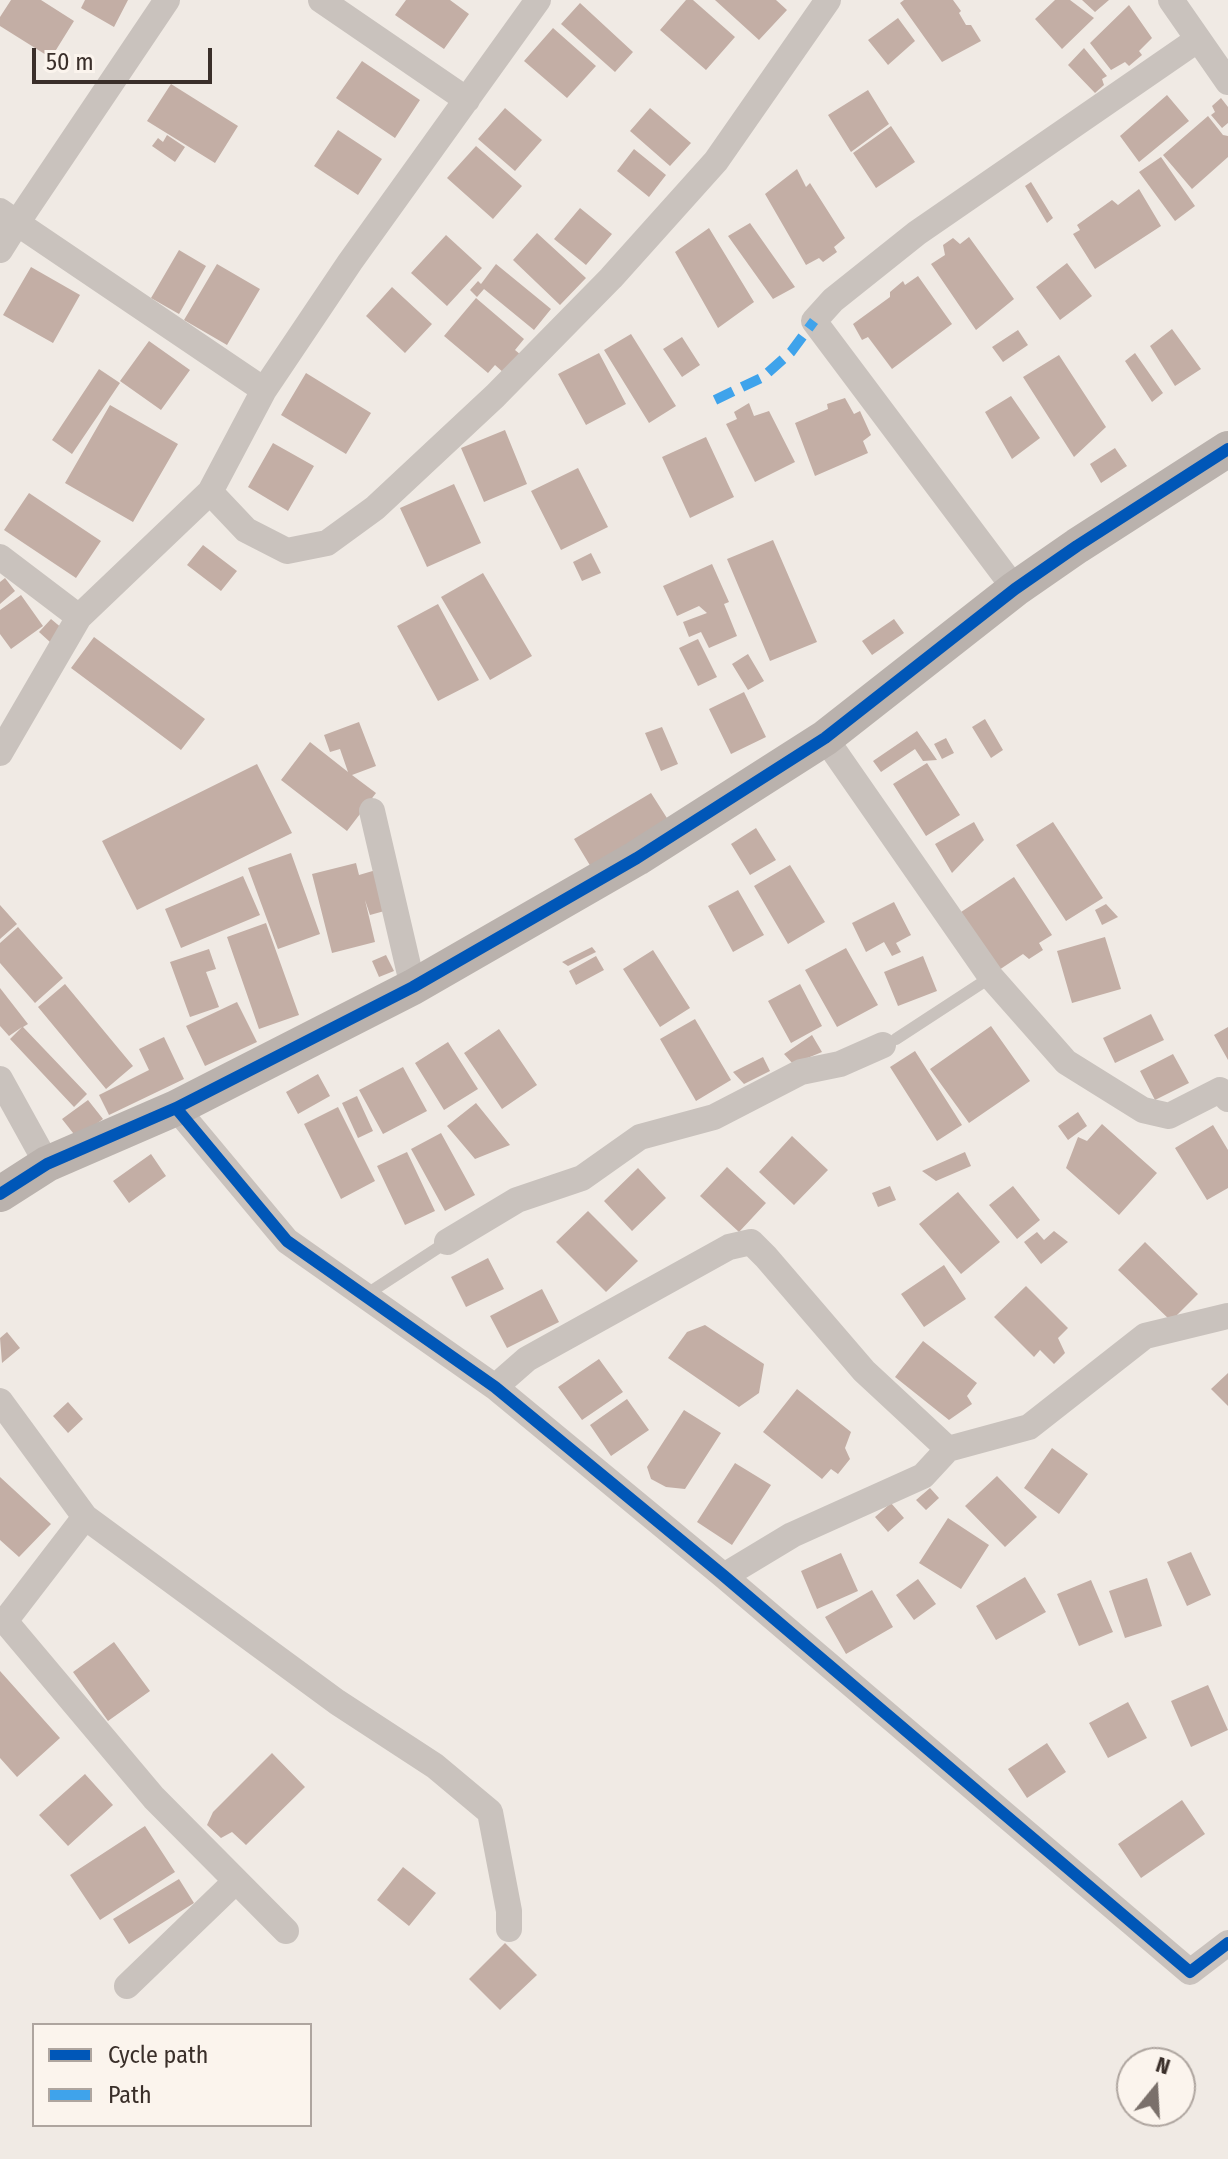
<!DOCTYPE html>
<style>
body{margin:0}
#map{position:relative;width:1228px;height:2159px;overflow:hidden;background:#f0eae4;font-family:"Fira Sans Condensed",sans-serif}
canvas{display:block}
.legend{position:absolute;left:32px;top:2023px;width:280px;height:104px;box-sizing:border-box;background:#fbf4ed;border:2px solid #aea59f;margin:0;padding:10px 14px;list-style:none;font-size:24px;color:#3a2f2a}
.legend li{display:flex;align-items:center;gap:16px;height:40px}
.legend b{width:40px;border:2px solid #aea59f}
.north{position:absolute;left:1116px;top:2047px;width:80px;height:80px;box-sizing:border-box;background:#fbf4ed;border:2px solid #aea59f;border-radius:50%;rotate:18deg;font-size:22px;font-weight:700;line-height:32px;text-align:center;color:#3a2f2a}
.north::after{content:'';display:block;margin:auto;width:28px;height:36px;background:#7a706b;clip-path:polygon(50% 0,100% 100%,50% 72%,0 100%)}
.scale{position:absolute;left:32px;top:48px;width:180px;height:36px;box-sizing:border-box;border:4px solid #3a2f2a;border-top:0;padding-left:10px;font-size:24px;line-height:28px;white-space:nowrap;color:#3a2f2a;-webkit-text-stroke:6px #fbf4ed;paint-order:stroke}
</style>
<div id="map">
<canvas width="1228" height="2159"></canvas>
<ul class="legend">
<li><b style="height:10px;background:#0057b8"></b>Cycle path</li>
<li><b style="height:10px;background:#3fa3eb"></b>Path</li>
</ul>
<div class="north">N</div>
<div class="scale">50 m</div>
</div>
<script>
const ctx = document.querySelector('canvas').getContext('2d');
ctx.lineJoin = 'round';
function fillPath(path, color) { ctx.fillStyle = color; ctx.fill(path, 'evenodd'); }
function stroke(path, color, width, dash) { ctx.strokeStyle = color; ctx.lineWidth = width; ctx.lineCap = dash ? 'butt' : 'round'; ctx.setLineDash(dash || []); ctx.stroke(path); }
fillPath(new Path2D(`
 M11 0H41L74 21 51 58 0 26V17Z
 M85 0H128L114 27 81 8Z
 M406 0H450L469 14 444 49 395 15Z
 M686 0H693L735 37 706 70 660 30Z
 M715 0H776L787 10 759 40Z
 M904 0H953L961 11 959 13 966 25H971L981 41 942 62 900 3Z
 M1055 0H1070L1094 18 1062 49 1035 19Z
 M1082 0H1109L1095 12Z
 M580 3 633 52 615 72 561 24Z
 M1129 5 1152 38 1139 51 1142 55 1129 66 1125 62 1111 70 1090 43Z
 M898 18 915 41 888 65 868 40Z
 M553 28 596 66 567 98 524 61Z
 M1084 48 1107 76 1102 79 1104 85 1095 93 1068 65Z
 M362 61 420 100 395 138 336 98Z
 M171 84 238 126 215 163 147 121Z
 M868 90 889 124 851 152 828 115Z
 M1167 95 1189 121 1139 162 1120 136Z
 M1221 98 1228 107V123L1222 128 1211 115 1215 112 1212 106Z
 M505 108 542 140 515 171 478 139Z
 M650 108 691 143 670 166 630 131Z
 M1208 116 1223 135 1228 136V157L1192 189 1163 155Z
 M891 126 915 162 876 188 853 153Z
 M338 130 382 159 358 195 314 166Z
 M167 135 185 147 175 162 152 146 158 138 163 142Z
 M476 146 522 186 493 219 447 178Z
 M634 149 666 175 649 197 617 171Z
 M1161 157 1195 206 1175 221 1139 172Z
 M797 169 806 187 810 183 845 238 834 247 837 252 823 262 819 258 806 265 765 194Z
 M1031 182 1053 218 1047 223 1025 186Z
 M1139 189 1161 226 1095 269 1073 234 1080 230 1077 225 1112 200 1118 205Z
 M580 208 612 234 586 265 554 239Z
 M750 223 795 287 773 299 728 236Z
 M709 228 754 302 718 328 675 252Z
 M537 233 586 278 560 305 513 260Z
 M446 235 482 268 447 306 411 273Z
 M969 237 1014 299 976 330 931 264 945 255 943 245 953 238 960 244Z
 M179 250 206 266 179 314 151 298Z
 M1067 263 1092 296 1060 320 1036 287Z
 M217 264 260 289 227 345 184 320Z
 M496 264 551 309 534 330 484 289 477 297 470 290 478 281 481 284Z
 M31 267 80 295 53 343 3 315Z
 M918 276 952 324 892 369 868 337 862 340 853 324 890 297V292L903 281 905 285Z
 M392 287 432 324 405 353 366 316Z
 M476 298 524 339 515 350 521 355 505 374 495 365 488 373 444 336Z
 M1172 329 1201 369 1175 386 1150 346Z
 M1018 330 1028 345 1003 362 992 347Z
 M631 334 676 406 649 423 604 350Z
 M682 337 700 365 682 377 663 349Z
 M149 341 190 370 161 410 120 381Z
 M599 353 626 404 586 425 558 374Z
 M1135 353 1163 393 1152 402 1125 361Z
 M1059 355 1106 427 1074 457 1023 377Z
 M99 369 120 383 72 454 52 440Z
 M306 373 371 413 346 454 281 415Z
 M1011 396 1040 438 1012 459 985 412Z
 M845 398 854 414 860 411 871 435 863 441 868 453 815 476 795 423 828 409 827 404Z
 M749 403 754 416 769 411 795 462 755 482 726 424 737 419 734 412Z
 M110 405 178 444 133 522 65 483Z
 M505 430 527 484 484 502 461 448Z
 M706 437 734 497 690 518 662 457Z
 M273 443 314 466 288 511 248 487Z
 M1115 448 1127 466 1101 483 1090 464Z
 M578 468 608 527 561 550 531 491Z
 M454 484 481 543 427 567 400 508Z
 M29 493 101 541 76 578 4 530Z
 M773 540 817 642 770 661 727 559Z
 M203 545 237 571 221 591 187 565Z
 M591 553 601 573 582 581 573 562Z
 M712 564 729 602 724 604 737 636 709 648 701 632 689 637 683 622 707 613 699 606 677 616 663 586Z
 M483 573 532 656 490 680 441 597Z
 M5 578 15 591 0 604V582Z
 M21 595 43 626 11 649 0 634V610Z
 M438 604 479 680 438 701 397 626Z
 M51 619 63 629 50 642 39 632Z
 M894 619 904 633 872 655 862 641Z
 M94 637 205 719 181 750 71 668Z
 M698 639 717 677 698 686 679 648Z
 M748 654 764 681 748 690 732 664Z
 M744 692 766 737 731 754 709 709Z
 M985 719 1003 750 991 758 972 727Z
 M359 722 376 766 352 775 376 793 347 831 281 780 310 742 348 772 340 749 330 752 324 735Z
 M662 727 678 764 661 771 645 733Z
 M917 731 937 760 923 761 915 749 881 772 873 761Z
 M946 738 954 753 942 759 934 744Z
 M927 763 960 815 926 836 893 784Z
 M257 764 292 833 137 910 102 841Z
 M651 793 672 826 594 872 574 839Z
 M974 822 984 840 952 873 935 844Z
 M1053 822 1103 898 1066 921 1016 845Z
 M756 828 776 860 750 875 731 844Z
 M291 853 320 934 278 949 248 868Z
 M356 863 359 875 376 870 388 910 370 915 365 900 375 942 332 953 312 874Z
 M790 865 825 922 788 944 754 886Z
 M243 876 260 915 181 948 165 909Z
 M1014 877 1052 935 1039 943 1043 950 1029 959 1023 954 999 970 961 912Z
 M738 890 764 935 733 952 708 906Z
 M894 902 911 935 896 943 901 952 892 956 884 942 866 952 852 923Z
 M1106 904 1118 917 1102 925 1095 910Z
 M0 905 17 924 0 939Z
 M266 923 299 1015 259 1029 227 937Z
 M18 927 63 978 35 1003 0 963V943Z
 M1105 937 1121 989 1072 1003 1057 951Z
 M592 947 596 952 568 966 562 962Z
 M846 948 878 1005 837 1027 805 970Z
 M209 949 216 969 206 972 219 1007 190 1017 170 962Z
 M653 950 690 1008 660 1027 623 969Z
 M386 955 394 971 379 977 372 961Z
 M596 956 604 970 576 985 569 971Z
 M923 956 937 991 898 1006 884 972Z
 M65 984 133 1066 106 1089 38 1007Z
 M800 984 822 1026 791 1043 768 1001Z
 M0 988 28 1024 23 1027 87 1094 74 1107 10 1039 22 1027 9 1036 0 1026Z
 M237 1002 257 1042 205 1066 186 1026Z
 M1151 1014 1164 1040 1115 1063 1103 1038Z
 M695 1019 731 1080 696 1101 660 1039Z
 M991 1026 1030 1081 969 1123 930 1069Z
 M1228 1027V1060L1214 1035Z
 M499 1029 537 1085 502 1109 464 1053Z
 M812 1035 822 1052 793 1064 784 1054Z
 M164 1037 184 1079 109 1115 99 1095 149 1070 139 1049Z
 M448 1042 478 1089 444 1110 415 1063Z
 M915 1051 962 1125 937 1141 890 1067Z
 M1173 1054 1189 1083 1155 1100 1140 1071Z
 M763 1057 770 1071 744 1084 733 1072Z
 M403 1067 427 1111 383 1134 359 1090Z
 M318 1074 330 1096 298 1114 286 1092Z
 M357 1096 373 1131 358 1138 342 1103Z
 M88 1100 103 1119 77 1138 62 1119Z
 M476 1103 510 1145 475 1159 447 1126Z
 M338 1107 375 1181 341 1199 304 1124Z
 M1078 1112 1087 1126 1068 1140 1058 1126Z
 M1102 1124 1157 1173 1119 1215 1066 1168 1078 1137 1087 1141Z
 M1213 1125 1228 1150V1188L1207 1200 1175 1148Z
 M441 1133 475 1195 445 1211 411 1149Z
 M792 1136 828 1170 794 1205 759 1172Z
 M407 1152 435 1211 405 1225 377 1166Z
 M965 1152 971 1166 936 1181 922 1171Z
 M151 1154 166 1176 129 1203 113 1181Z
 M727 1167 766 1203 739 1232 700 1196Z
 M638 1168 666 1198 632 1231 604 1201Z
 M890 1186 896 1200 878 1207 872 1193Z
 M1013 1186 1040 1220 1017 1239 989 1205Z
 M958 1192 1000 1242 961 1274 919 1224Z
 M588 1211 638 1261 606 1292 556 1242Z
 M1054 1231 1068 1242 1041 1264 1024 1242 1037 1232 1044 1240Z
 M1145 1242 1198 1294 1171 1321 1118 1270Z
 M488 1258 504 1289 466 1307 451 1277Z
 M944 1265 966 1299 924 1327 901 1294Z
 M1026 1286 1068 1328 1058 1338 1065 1353 1054 1364 1040 1350 1034 1357 994 1317Z
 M542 1289 559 1322 507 1348 490 1316Z
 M705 1325 764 1364 759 1393 739 1407 668 1358 687 1332Z
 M7 1332 20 1348 2 1363 0 1338Z
 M923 1341 977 1383 967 1396 972 1404 949 1420 895 1377Z
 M599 1359 623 1392 582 1420 558 1387Z
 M1228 1373V1406L1211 1389Z
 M797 1389 851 1432 845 1448 850 1459 838 1474 831 1469 822 1479 763 1432Z
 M627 1399 649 1430 611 1456 590 1425Z
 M68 1402 83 1419 68 1433 53 1416Z
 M684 1410 721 1433 685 1489 666 1487 651 1479 647 1467Z
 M1052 1448 1088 1474 1059 1514 1024 1488Z
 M735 1463 771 1485 732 1545 697 1522Z
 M997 1476 1037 1517 1005 1547 965 1506Z
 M0 1477 51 1524 19 1557 0 1540Z
 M930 1488 939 1498 926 1510 916 1500Z
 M891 1503 904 1518 888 1532 875 1517Z
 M948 1518 989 1545 961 1589 919 1563Z
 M1191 1552 1211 1595 1187 1606 1167 1562Z
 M841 1553 858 1591 817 1609 801 1571Z
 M1025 1577 1046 1612 996 1640 976 1606Z
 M1147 1578 1162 1626 1125 1638 1109 1591Z
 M918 1579 936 1604 914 1620 896 1595Z
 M1091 1580 1113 1632 1079 1646 1057 1594Z
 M872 1590 893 1627 846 1654 825 1617Z
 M114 1642 150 1691 108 1721 73 1672Z
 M0 1671 60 1738 17 1777 0 1758Z
 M1208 1685 1228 1730 1191 1747 1171 1701Z
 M1128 1702 1147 1738 1108 1758 1089 1723Z
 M1047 1743 1066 1772 1027 1798 1008 1769Z
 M272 1753 305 1787 246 1845 232 1832 221 1838 207 1825 213 1812Z
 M85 1774 113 1805 68 1846 39 1815Z
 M1182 1800 1205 1834 1141 1878 1118 1844Z
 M145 1826 175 1872 100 1920 70 1875Z
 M403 1867 436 1893 409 1926 377 1900Z
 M179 1879 194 1903 129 1944 113 1919Z
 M505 1943 537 1975 500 2010 469 1979Z`), '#c3aea5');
stroke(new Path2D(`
 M896 1039 991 977
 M364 1296 447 1242`), '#c9c2bd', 12);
stroke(new Path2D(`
 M167 0 17 223 264 390
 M321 0 467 100
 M1171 0 1228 82
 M0 211 17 223 0 250
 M210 492 246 530 287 551 327 543 375 508 495 396 611 278 716 161 828 0
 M0 557 79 617
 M1015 589 814 321 833 300 917 233 1197 40
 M825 738 991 977 1066 1062 1143 1110 1169 1116 1220 1090 1228 1099
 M0 753 79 617 210 492 264 390 350 262 538 0
 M372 811 413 987
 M0 1079 47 1164
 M176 1108 287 1241 495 1387 724 1576 1190 1972 1228 1943
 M447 1242 517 1200 582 1178 640 1137 714 1117 801 1072 840 1064 883 1045
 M495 1387 527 1359 729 1247 751 1242 766 1257 864 1371 948 1449
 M0 1401 85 1517 5 1621 154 1798 286 1931
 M85 1517 337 1702 435 1766 490 1812 509 1911V1929
 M724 1576 792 1535 923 1476 948 1449 1029 1427 1145 1336 1228 1316
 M127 1986 236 1881`), '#c9c2bd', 26);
stroke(new Path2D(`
 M0 1194 47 1164 176 1108 413 987 637 858 825 738 1015 589 1077 546 1228 449`), '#bab2ad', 36);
stroke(new Path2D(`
 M715 400 763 377 791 352 814 321`), '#3fa3eb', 10, [20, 10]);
stroke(new Path2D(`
 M176 1108 287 1241 495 1387 724 1576 1190 1972 1228 1943
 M0 1194 47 1164 176 1108 413 987 637 858 825 738 1015 589 1077 546 1228 449`), '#0057b8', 12);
</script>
